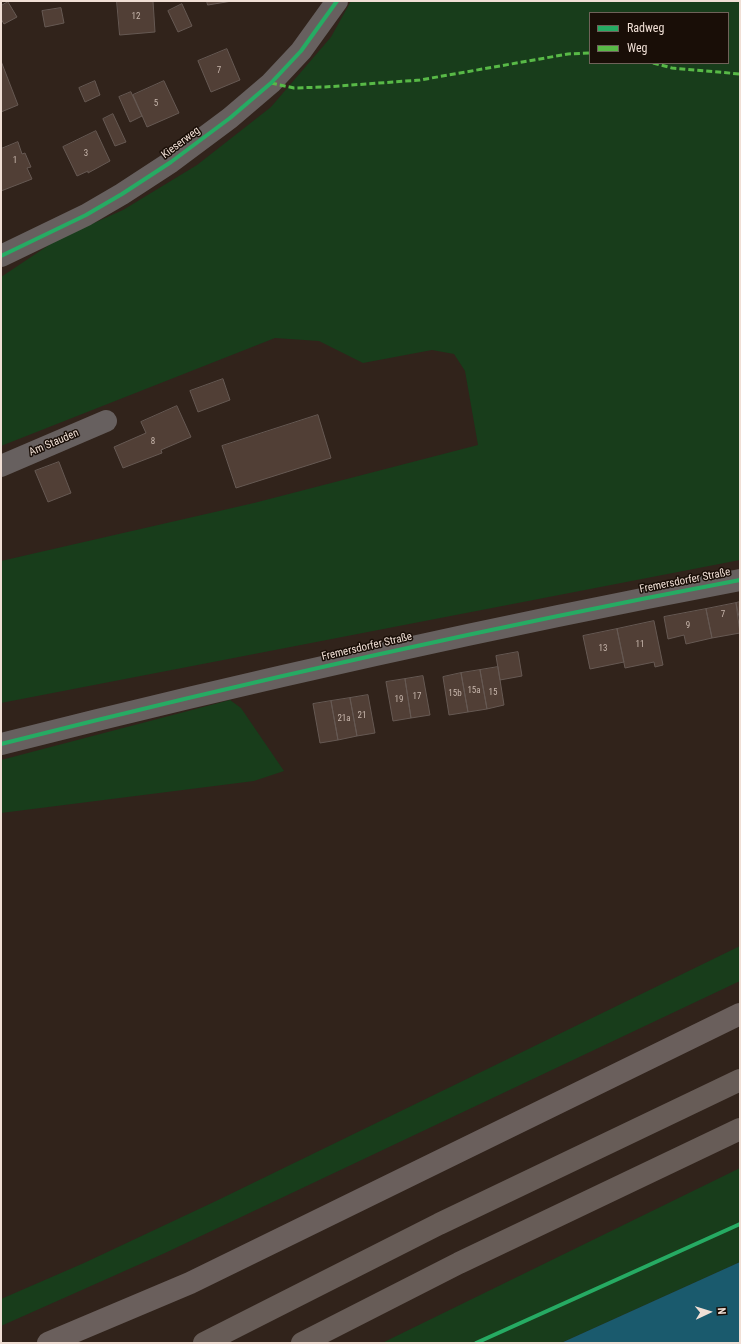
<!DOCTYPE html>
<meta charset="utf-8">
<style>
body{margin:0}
#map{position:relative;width:741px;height:1344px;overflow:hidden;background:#31231b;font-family:"Roboto Condensed",sans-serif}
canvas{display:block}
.frame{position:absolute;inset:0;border:2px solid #f0dfd5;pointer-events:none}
.legend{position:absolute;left:589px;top:12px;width:140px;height:52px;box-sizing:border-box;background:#190e07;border:1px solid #6f6259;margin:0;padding:5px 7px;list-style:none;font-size:12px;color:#f0dfd5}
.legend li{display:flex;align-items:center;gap:8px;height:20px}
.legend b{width:20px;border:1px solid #6f6259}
.north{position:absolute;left:689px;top:1292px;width:40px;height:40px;-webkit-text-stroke:3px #190e07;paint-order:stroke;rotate:86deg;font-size:11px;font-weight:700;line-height:16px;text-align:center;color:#f0dfd5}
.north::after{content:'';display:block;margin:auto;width:14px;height:18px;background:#f0dfd5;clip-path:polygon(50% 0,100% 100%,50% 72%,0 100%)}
</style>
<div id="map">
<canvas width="741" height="1344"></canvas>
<div class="frame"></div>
<ul class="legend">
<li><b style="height:5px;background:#26ab63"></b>Radweg</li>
<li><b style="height:5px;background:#58b947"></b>Weg</li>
</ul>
<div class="north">N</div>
</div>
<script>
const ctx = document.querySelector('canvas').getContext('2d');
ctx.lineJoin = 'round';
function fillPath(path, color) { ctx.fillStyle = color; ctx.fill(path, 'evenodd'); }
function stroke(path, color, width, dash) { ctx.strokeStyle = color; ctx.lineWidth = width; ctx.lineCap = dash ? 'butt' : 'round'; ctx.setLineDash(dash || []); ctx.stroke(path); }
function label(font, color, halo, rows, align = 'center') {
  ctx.font = font + ' "Roboto Condensed",sans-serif'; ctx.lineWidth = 3; ctx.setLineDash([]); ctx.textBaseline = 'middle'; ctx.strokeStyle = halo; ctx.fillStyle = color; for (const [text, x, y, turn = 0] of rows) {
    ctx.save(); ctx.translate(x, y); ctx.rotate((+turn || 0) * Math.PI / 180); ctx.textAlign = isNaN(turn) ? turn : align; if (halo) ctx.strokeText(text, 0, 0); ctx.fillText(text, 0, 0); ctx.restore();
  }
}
fillPath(new Path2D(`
 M351 1H740V560L1 703V561L254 503 478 445 465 371 454 354 432 350 363 363 319 341 275 338 1 446V277L58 239 123 210 197 165 271 107 331 37ZM590 13H728V63H590Z
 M230 700 241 708 284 771 254 781 1 813V760Z
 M740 946V981L165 1253 1 1326V1299L84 1263 216 1201Z
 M740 1168V1262L561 1343H382Z`), '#183d1b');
fillPath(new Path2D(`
 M740 1262V1343H561Z`), '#1a5a6d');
const building = new Path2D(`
 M117 1H153L155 32 120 35Z
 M207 1H232L208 5Z
 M8 2 17 17 4 24 1 19V6Z
 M182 4 192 26 178 32 168 11Z
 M61 8 64 23 45 27 42 11Z
 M227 49 240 80 211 92 198 61Z
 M1 61 18 105 1 112Z
 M95 81 100 95 85 102 79 88Z
 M164 81 179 113 147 127 133 95Z
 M131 92 142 116 130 122 119 97Z
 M113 114 126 142 115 146 103 119Z
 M96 131 110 161 88 173V171L77 176 63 147Z
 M18 142 22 154 25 153 31 167 27 168 32 179 1 191V149Z
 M223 379 230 400 198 412 190 391Z
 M177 406 191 437 161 450 162 453 123 468 114 447 146 433 141 422Z
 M318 415 331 458 236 488 222 446Z
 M59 462 71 493 48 502 35 471Z
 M740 602V621L736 603Z
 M736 603 740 633 712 638 706 609Z
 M706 609 712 638 686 644 684 635 668 639 664 617Z
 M654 621 663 665 655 667 654 662 625 668 617 629Z
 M617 629 624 662 590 669 583 636Z
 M518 652 522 676 500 680 496 656Z
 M498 667 504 705 487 709 480 670Z
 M480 670 487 709 468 712 461 673Z
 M461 673 468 712 449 715 443 677Z
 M423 676 430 715 411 718 405 679Z
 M405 679 411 718 393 721 386 682Z
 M368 695 375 733 357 736 350 698Z
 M350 698 357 736 338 740 331 701Z
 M331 701 338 740 320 743 313 704Z`);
fillPath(building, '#513f36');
stroke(building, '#665953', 1);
stroke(new Path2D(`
 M1 256 86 215 122 194 171 162 230 118 271 83 301 51 337 1
 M1 466 106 421
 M1 744C246 682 492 627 740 580`), '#67605f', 22);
stroke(new Path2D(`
 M48 1343 190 1283 740 1014`), '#6a5f5c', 22);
stroke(new Path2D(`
 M204 1343 439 1224 740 1080
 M302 1343 459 1263 740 1129`), '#675c57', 22);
stroke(new Path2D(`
 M653 63 672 68 740 74
 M271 83 294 88 325 87 420 80 568 54 590 53`), '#58b947', 3, [6, 3]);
stroke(new Path2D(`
 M1 256 86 215 122 194 171 162 230 118 271 83 301 51 337 1
 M1 744C246 682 492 627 740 580
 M476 1343 740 1224`), '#26ab63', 4);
label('9px', '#c8b7ad', null, [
 ["12",136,17],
 ["7",219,71],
 ["5",156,104],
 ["3",86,154],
 ["1",15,161],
 ["8",153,442],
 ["7",723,615],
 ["9",688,626],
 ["11",640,645],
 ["13",603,649],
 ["15a",474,691],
 ["15",493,693],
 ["15b",455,694],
 ["17",417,697],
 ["19",399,700],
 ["21",362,716],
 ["21a",344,719]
]);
label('11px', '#f0dfd5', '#190e07', [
 ["Kieserweg",181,143,-37],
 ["Am Stauden",54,443,-23],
 ["Fremersdorfer Straße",685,581,-11],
 ["Fremersdorfer Straße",367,647,-13]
]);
</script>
